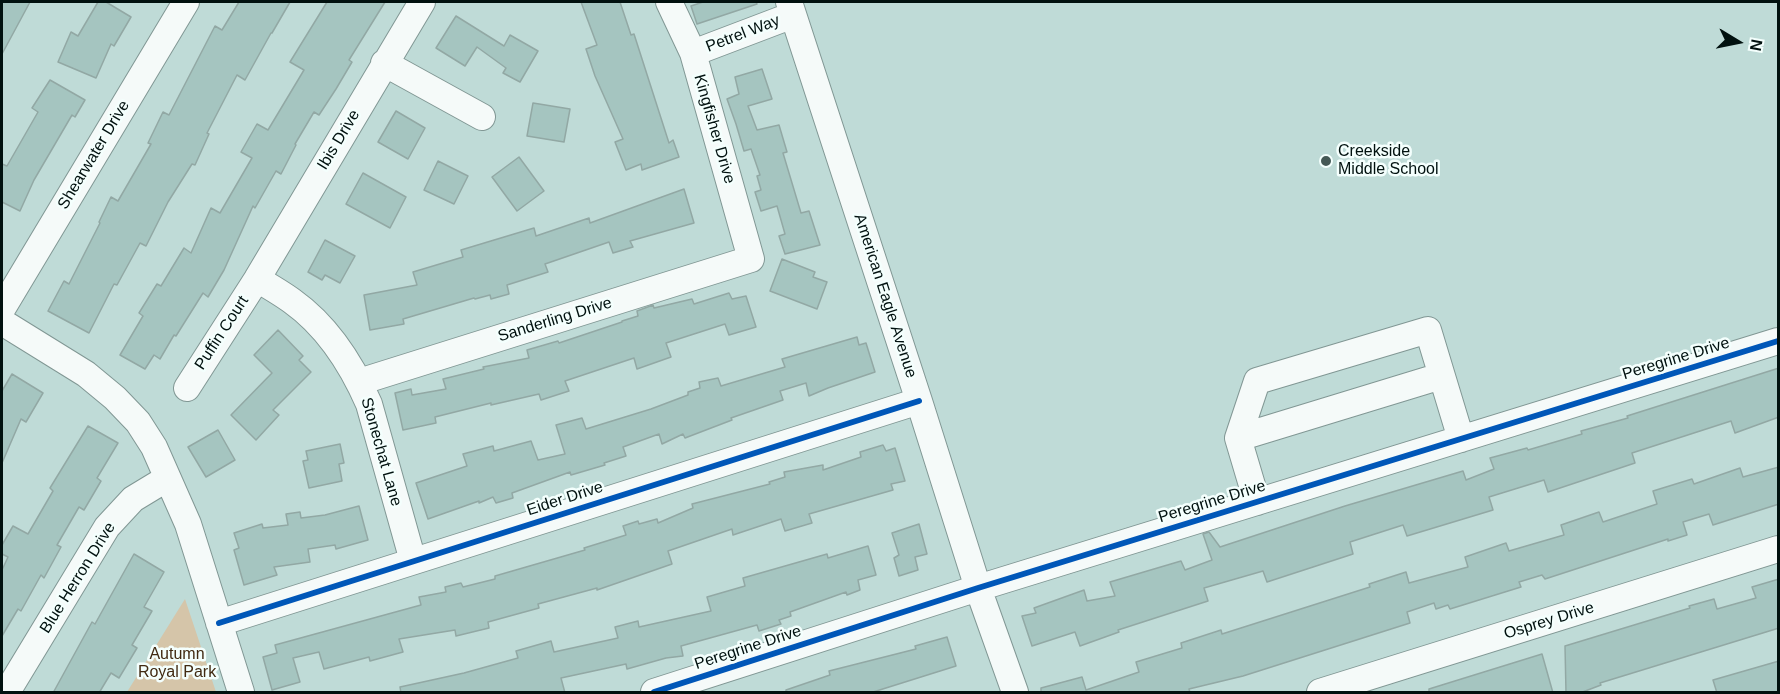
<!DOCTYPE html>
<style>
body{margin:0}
#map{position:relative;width:1780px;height:694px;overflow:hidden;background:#bfdbd7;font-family:Helvetica,sans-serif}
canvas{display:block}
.frame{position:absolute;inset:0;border:3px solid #01110f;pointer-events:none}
.north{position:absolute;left:1708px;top:12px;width:60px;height:60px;-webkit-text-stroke:4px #f4fffd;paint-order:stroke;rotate:100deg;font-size:16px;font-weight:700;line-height:24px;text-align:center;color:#01110f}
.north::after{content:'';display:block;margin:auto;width:21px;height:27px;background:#01110f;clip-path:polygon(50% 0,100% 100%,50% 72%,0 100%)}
</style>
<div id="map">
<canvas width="1780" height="694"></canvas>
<div class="frame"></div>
<div class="north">N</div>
</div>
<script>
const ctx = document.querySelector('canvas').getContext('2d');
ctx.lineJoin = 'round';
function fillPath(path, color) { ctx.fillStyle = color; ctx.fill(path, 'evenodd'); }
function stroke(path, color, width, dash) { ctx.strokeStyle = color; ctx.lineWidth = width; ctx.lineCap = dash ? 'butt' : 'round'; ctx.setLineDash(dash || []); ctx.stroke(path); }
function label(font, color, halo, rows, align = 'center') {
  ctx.font = font + ' Helvetica,sans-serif'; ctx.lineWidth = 5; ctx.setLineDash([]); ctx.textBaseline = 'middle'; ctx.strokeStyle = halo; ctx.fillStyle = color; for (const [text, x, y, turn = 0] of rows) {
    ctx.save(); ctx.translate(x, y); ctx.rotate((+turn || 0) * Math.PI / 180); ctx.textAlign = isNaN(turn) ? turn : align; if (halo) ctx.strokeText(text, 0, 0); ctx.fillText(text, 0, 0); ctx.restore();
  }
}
fillPath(new Path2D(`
 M185 599 216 692H127Z`), '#d5c5a9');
const building = new Path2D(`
 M2 2H30L2 54Z
 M98 2H106L131 17 114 46 111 44 96 78 58 62 71 32 78 36Z
 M239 2H290L272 33H271L245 80 237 75 207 133 209 134 195 165 192 164 168 202 146 246 140 243 117 285 114 284 89 333 48 311 64 281 69 284 100 223 99 222 111 197 118 201 151 144 148 143 163 112 169 115 215 26 222 30Z
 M327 2H385L349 60 352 62 336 89 319 115 314 112 295 144 296 145 281 174 276 171 255 208 253 206 224 270 208 297 203 293 176 336 174 335 160 359 154 355 145 369 120 355 143 316 139 313 157 284 161 286 184 248 191 253 211 208 220 213 252 158 241 152 257 124 268 130 304 70 290 62Z
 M581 2H620L631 35 634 34 669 143 673 140 679 157 642 170 641 164 626 170 615 142 623 139 595 76 586 49 597 45Z
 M703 2H756L757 4 697 24 691 6Z
 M456 16 504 46 510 35 538 51 520 82 503 73 506 68 477 47 465 66 436 48Z
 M762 69 772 99 748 106 757 130 779 125 787 152 783 153 801 213 809 211 820 245 785 254 779 236 785 234 777 206 761 211 755 192 761 190 757 176 760 175 751 149 744 151 736 124 727 99 739 94 735 77Z
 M50 80 85 100 75 117 72 115 34 180 20 211 2 202V164L7 166 38 112 32 108Z
 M533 103 570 109 564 142 527 136Z
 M396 111 425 128 408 159 378 142Z
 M519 157 544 191 517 211 492 177Z
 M438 161 468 176 454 204 424 190Z
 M363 173 406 197 390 228 346 204Z
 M684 189 694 223 630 241 633 247 613 253 609 242 545 264 548 272 507 285 509 294 491 299 490 295 475 299 474 298 403 319 404 324 370 330 364 295 417 285 413 272 463 257 461 250 534 228 536 236 589 218 590 223Z
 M325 240 355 256 340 283 325 275 322 280 308 272Z
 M782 259 815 272 813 277 827 282 817 309 770 291Z
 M729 293 732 299 746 296 756 327 729 335 725 324 666 343 671 357 637 369 634 358 565 381 569 391 541 400 539 394 491 405V403L435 417 436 423 403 430 395 393 411 389 412 395 446 389 443 379 484 369 483 367 529 358 527 350 558 341 559 343 622 322V321L638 316 637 311 653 305 654 308 692 299 694 304Z
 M278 330 303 356 299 360 311 372 273 410 279 415 256 440 231 415 272 373 254 355Z
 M857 337 859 345 866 343 875 372 828 388 809 396 806 383 780 391 783 400 731 418 732 420 685 438 683 434 662 444 659 434 623 447 626 456 604 463 605 465 571 475 570 472 512 493 513 498 496 503 493 497 479 503V501L428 519 416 483 467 466 463 454 493 446 494 451 531 441 538 460 565 454 556 425 582 418 586 429 651 409 688 395V392L700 388 699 382 718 378 721 386 785 367 782 359Z
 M1779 368V417L1735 433 1731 421 1632 453 1635 463 1548 492 1544 480 1489 497 1493 510 1407 536 1403 525 1350 542 1353 554 1267 582 1263 571 1204 588 1208 601 1118 630 1119 632 1080 646 1075 632 1032 646 1022 616 1036 613 1034 608 1084 590 1087 601 1115 596 1110 582 1181 561 1185 570 1212 560 1203 534 1209 532 1220 547 1345 506 1463 471 1466 480 1494 469 1490 458 1527 448 1528 450 1582 434 1581 431 1628 418 1627 416Z
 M12 374 43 393 26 422 21 419 2 463V391Z
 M88 426 118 443 97 478 101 481 84 510 79 507 57 545 61 547 44 578 41 575 21 611 18 609 2 636V570L8 557 2 554V545L13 526 28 534 53 491 50 488Z
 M218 430 235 460 206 477 188 447Z
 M340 444 344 463 339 464 342 481 309 488 303 461 308 460 306 451Z
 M883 445 886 451 895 448 905 481 891 484 893 490 809 514 812 523 785 531 781 519 733 535 732 529 668 551 672 564 597 590V588L538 604 539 608 488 622 489 628 456 636 455 630 399 639 403 652 370 661 369 657 324 669 319 652 293 658 300 682 272 690 263 657 277 653 275 645 421 605 419 597 446 592 445 587 461 583 463 587 495 579V576L585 550 584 548 626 535 623 526 638 521 639 524 657 519 658 523 693 508 692 504 770 484 769 482 785 477 784 472 823 465V470L861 457 860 452Z
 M1779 467V504L1713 525 1709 514 1683 522 1687 535 1668 541V539L1545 579 1542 575 1519 582 1521 587 1450 609 1448 605 1436 609 1434 603 1407 612 1410 623 1243 676 1189 689 1190 693H1041V688L1082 677 1086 690 1139 672 1136 662 1182 648 1181 643 1221 630 1222 634 1370 587 1369 584 1406 572 1409 583 1468 567 1465 557 1506 543 1509 551 1564 535 1561 525 1599 512 1603 522 1657 504 1653 491 1692 479 1694 484 1740 468 1743 477Z
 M359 506 368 540 336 549 335 545 308 549 310 562 274 567 277 575 244 585 234 550 239 548 234 533 262 524 263 528 288 525 286 514 300 512 301 518 325 515Z
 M919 524 927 554 915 557 918 570 899 576 894 558 899 555 892 533Z
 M868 546 876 575 858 580 860 590 847 595 846 592 790 612 791 616 779 620 781 624 759 631 757 625 681 646 683 656 666 658 627 669 626 664 561 678 565 693H401L400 687 464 673 518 658 516 651 551 641 554 652 618 638 615 627 638 621 639 627 711 611 707 597 745 586 743 578 827 554 828 558Z
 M134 554 164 572 144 607 152 611 132 645 137 648 119 678 111 673 99 693H53L92 622 95 624Z
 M1779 579V628L1600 683 1601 685 1580 693H1566L1565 646 1690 608 1689 606 1714 599 1717 609 1756 598 1752 587Z
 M947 637 956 666 870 693H786V690L830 675 829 671 916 649 915 646Z
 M1542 654 1553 693H1429V689Z
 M1779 661V693H1717L1713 680Z`);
fillPath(building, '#a5c5c0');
stroke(building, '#92a8a4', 1.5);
const minor = new Path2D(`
 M789 2 919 401 978 588 1015 692
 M693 53 793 15
 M384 63 482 117
 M257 279C269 286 281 293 292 301 327 326 352 365 369 404L413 561
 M2 309 186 2
 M2 322 86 374 115 398 138 422 154 447 188 524 241 692
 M359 382 751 259 693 53 669 2
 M187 388 257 279 422 2
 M1238 438 1441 376
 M1257 502 1238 438 1257 381 1428 330 1461 439
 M219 623 919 401
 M7 692 107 527 133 499 166 479
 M654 692 978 588 1778 341
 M1320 692 1778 549`);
stroke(minor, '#819794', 28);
stroke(minor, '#f5faf9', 26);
stroke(new Path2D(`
 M219 623 919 401
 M654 692 978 588 1778 341`), '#0057b8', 6);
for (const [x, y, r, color] of [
 [1326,161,6,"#445855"]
]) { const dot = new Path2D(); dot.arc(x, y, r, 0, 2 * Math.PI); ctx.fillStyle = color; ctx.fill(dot); stroke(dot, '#f4fffd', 2); }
label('16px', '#01110f', '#f4fffd', [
 ["Petrel Way",743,34,-21],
 ["Kingfisher Drive",714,129,74],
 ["Ibis Drive",339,140,-59],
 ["Shearwater Drive",94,155,-59],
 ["American Eagle Avenue",885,296,72],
 ["Sanderling Drive",555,320,-17],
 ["Puffin Court",222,333,-57],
 ["Peregrine Drive",1676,359,-17],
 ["Stonechat Lane",381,452,74],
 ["Eider Drive",565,499,-18],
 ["Peregrine Drive",1212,502,-17],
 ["Blue Herron Drive",78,578,-58],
 ["Osprey Drive",1549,621,-17],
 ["Peregrine Drive",748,648,-18]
]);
label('16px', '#01110f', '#f4fffd', [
 ["Creekside",1338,152],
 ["Middle School",1338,170]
], 'left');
label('16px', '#412a12', '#f4fffd', [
 ["Autumn",177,655],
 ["Royal Park",177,673]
]);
</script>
